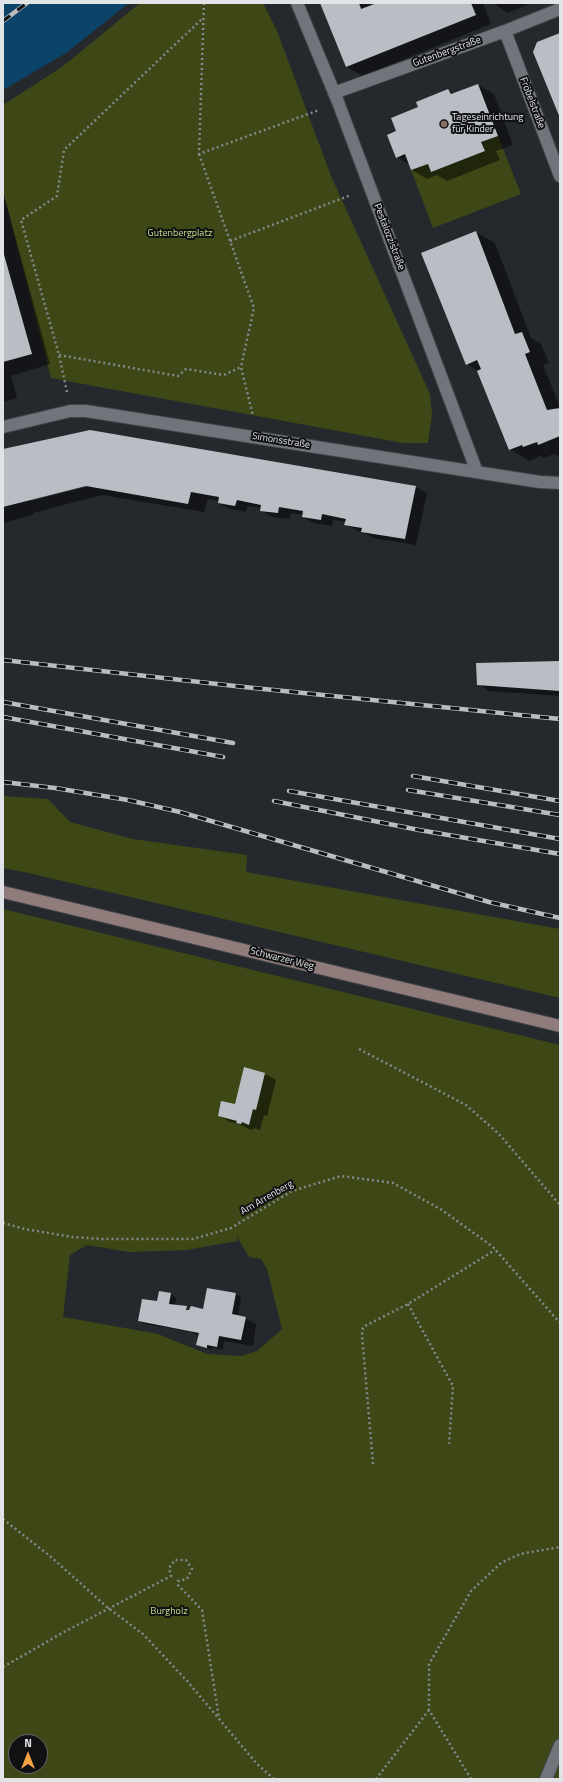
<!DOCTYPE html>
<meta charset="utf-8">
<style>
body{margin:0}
#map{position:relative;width:563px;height:1782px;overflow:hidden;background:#25292e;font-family:"Titillium Web",sans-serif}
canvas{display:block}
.frame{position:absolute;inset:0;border:4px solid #e1e3e6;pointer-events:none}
.north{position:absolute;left:8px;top:1734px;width:40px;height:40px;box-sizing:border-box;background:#101113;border:1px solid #646567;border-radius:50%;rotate:0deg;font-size:11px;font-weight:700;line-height:16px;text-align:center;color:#e1e3e6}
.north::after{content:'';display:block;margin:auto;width:14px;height:18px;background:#f5a345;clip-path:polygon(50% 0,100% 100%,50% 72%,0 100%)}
</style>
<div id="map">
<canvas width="563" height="1782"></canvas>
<div class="frame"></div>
<div class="north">N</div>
</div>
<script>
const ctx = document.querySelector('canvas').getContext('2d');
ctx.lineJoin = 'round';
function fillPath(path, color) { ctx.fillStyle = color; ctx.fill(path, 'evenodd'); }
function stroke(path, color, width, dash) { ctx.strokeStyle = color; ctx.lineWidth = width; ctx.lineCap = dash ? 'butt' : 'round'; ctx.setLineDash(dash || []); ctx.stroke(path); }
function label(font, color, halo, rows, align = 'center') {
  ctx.font = font + ' "Titillium Web",sans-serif'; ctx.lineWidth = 4; ctx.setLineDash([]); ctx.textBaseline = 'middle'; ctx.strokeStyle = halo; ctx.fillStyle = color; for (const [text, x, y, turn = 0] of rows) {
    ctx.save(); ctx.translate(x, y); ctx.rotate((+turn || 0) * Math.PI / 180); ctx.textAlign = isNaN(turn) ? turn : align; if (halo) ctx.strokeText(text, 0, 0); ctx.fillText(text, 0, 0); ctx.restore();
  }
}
fillPath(new Path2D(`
 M140 3H263L277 31 331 176 430 394 432 414 428 443H403L51 378 3 191V105L62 67Z
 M498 136 521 194 433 228 411 170 428 164 431 172 484 151 481 142Z
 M3 796 48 799 70 822 133 839 247 855 246 872 560 929V998L24 872 3 868Z
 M3 909 560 1045V1779H3ZM236 1235 249 1257 261 1259 267 1269 282 1329 257 1351 241 1356 207 1354 158 1334 63 1317 70 1255 87 1245 130 1252 186 1250 238 1241ZM16 1742H40V1766H16Z`), '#3d4816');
fillPath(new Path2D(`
 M3 3H129L66 53 3 90Z`), '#0c4368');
fillPath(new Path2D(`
 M321 3H371L372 6 379 3H483L491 24 363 76 347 67Z
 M495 3H532L508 13 497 6Z
 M478 85 494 94 513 145 496 151 500 160 447 181 437 175 427 179 412 170 409 164 397 157V132L419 108 448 90 455 94Z
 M3 192 50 364 11 376 17 398 3 402Z
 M476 232 495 243 531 338 541 344 549 363 543 365 560 407V455L558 456 554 454 544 458 540 456 529 461 510 449 478 371 467 364Z
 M3 450 416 487 427 493 416 545 373 538 363 532 357 531 346 524V522L333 520 332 526 314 523 303 517 304 515 291 513 289 519 272 517 261 510V508L248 506 246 512 230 509 219 503 220 501 208 499 204 512 102 495 33 513V515L3 523ZM90 484 91 486 31 501V499Z
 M560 662V696L489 691 478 684Z
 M265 1074 276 1080 267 1116 264 1115 260 1130 253 1128V1130L248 1129 241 1125 230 1122 219 1116 235 1105Z
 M171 1294 176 1298 175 1306 191 1310 208 1311 236 1294 241 1297 238 1316 245 1318 256 1324 253 1346 224 1341 223 1350 213 1348 212 1350 197 1345 199 1336 191 1332 145 1324 139 1321 158 1302Z`), '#0007');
fillPath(new Path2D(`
 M320 3H359L361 9 377 3H471L476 15 346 67Z
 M560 33V118L533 52 537 42Z
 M478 84 498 136 481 142 485 151 431 172 428 164 411 170 405 154 396 158 387 135 396 131 391 118 418 107 416 102 448 89 451 94Z
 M476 231 515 334 522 332 530 352 525 354 547 410 560 408V436L538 445 537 442 523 447 522 445 509 450 477 371 481 369 477 360 466 365 421 253Z
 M3 251 32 354 3 362Z
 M90 430 416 486 405 539 361 532 362 528 344 525 346 519 322 514 321 520 302 517 303 511 279 507 278 513 260 511 261 505 237 500 235 506 218 503 219 497 191 492 188 504 86 486 3 507V449Z
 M560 661V691L477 685 476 663Z
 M244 1067 265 1073 256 1110 253 1109 249 1125 242 1122 241 1124 236 1123 237 1121 218 1116 221 1101 235 1104Z
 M207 1288 236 1293 232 1314 246 1317 241 1340 219 1336 217 1347 207 1345V1348L196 1345 199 1333 138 1321 142 1299 157 1301 159 1291 171 1293 169 1304 187 1306 186 1310H189L191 1306 203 1309Z`), '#b9bec4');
const street = new Path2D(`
 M297 3 338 102 477 472
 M505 31 560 176
 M334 93 505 31 560 9
 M3 427 70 411H86L540 482 560 483
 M546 1779 560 1745`);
const secondary = new Path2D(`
 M3 892 560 1026`);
stroke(street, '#414348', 14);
stroke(secondary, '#414348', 14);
stroke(new Path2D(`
 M204 3 199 154 319 110
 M199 154 254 308 241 367 253 416
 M230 241 351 195
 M59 355 178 376 186 369 224 375 241 367
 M67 392 59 355 21 220 57 196 64 150 203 18
 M359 1049 466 1105 499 1134 560 1205
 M3 1223 25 1229 72 1237 103 1239H193L231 1228 292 1191 341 1176 393 1183 442 1210 493 1247 560 1323
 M408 1304 453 1386 449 1444
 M373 1464 362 1335 363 1327 408 1304 495 1250
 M3 1519 51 1557 108 1608 143 1634 188 1682 257 1764 274 1779
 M3 1667 64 1632 171 1576 169 1568 175 1560H186L192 1569 187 1579 178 1581V1585L202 1610 219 1718
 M376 1779 429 1710
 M471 1779 429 1710V1664L471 1591 501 1563 520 1554 560 1547`), '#85888c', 2.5, [2, 3]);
stroke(street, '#71757b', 12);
stroke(secondary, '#907c7b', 12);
const rail = new Path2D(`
 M3 21 27 3
 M3 660 244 687 560 719
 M3 702 233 743
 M3 717 223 757
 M413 776 560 801
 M3 782 55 788 128 800 180 812 489 902 560 918
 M408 790 560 815
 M289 791 560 839
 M274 801 419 830 560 854`);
stroke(rail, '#babcbf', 4.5);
stroke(rail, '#101113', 3, [9]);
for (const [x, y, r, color] of [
 [444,124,4,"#8d6e63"]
]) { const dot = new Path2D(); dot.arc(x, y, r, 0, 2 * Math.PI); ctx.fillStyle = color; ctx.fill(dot); stroke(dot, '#101113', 1.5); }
label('10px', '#e1e3e6', '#101113', [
 ["Gutenbergstraße",447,52,-20],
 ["Fröbelstraße",532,103,69],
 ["Pestalozzistraße",389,237,69],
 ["Simonsstraße",281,441,9],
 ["Schwarzer Weg",282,959,14],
 ["Am Arrenberg",267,1198,-30]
]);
label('10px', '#e1e3e6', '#101113', [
 ["Tageseinrichtung",452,118],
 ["für Kinder",452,130]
], 'left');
label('10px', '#c6dc86', '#101113', [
 ["Gutenbergplatz",180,234],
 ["Burgholz",169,1612]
]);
</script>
